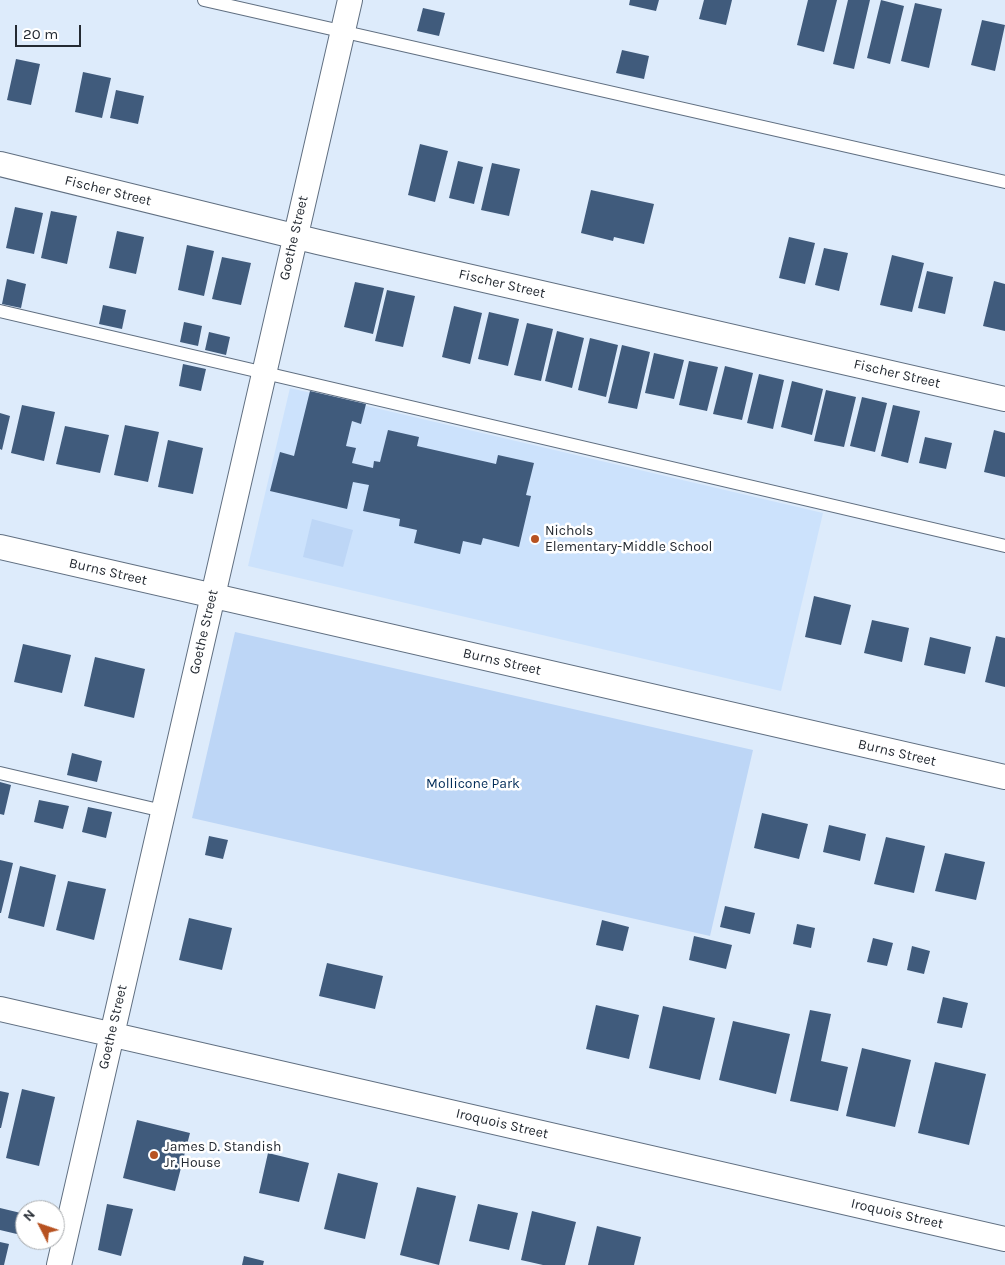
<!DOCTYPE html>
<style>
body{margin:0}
#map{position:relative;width:1005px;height:1265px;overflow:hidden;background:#ddebfb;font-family:Karla,sans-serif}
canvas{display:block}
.north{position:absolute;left:15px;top:1200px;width:50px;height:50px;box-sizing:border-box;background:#fff;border:1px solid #a7aaad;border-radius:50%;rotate:311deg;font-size:14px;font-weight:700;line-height:20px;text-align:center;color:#242a32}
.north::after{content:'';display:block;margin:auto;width:18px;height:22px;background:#b75221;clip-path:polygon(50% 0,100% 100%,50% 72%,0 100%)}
.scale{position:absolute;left:15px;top:25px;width:66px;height:22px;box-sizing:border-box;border:2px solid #242a32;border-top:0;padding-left:6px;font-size:15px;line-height:18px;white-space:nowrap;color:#242a32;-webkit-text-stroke:4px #fff;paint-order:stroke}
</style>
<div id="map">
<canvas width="1005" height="1265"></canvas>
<div class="north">N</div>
<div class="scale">20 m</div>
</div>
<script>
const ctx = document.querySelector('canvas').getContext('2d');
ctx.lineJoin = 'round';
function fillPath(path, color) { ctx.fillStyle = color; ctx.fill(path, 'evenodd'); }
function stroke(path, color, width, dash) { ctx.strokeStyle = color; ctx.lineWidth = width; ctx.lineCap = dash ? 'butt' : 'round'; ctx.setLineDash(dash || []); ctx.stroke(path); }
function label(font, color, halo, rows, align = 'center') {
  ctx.font = font + ' Karla,sans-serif'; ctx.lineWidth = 5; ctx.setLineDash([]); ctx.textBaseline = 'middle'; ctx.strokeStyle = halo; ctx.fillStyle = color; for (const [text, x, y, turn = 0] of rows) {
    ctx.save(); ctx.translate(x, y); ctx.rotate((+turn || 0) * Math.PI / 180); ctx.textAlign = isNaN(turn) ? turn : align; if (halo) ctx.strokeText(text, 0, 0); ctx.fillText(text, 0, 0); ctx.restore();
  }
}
fillPath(new Path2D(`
 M290 388 823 513 781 691 248 566Z`), '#cce2fc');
fillPath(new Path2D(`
 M312 519 353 530 343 567 303 557Z
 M235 632 753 750 710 936 192 818Z`), '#bdd6f6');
fillPath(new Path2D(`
 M630 0H659L656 11 629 5Z
 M704 0H732L726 25 699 19Z
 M808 0H837L824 52 797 45Z
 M848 0H870L854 69 833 64Z
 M881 0 904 6 890 64 867 58Z
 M915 3 942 9 929 68 901 61Z
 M423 8 445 13 439 36 417 31Z
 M982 20 1005 25 995 71 971 65Z
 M622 50 649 56 644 79 616 73Z
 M16 59 40 64 31 105 7 100Z
 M83 72 111 78 102 118 75 112Z
 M116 90 144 96 138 124 110 118Z
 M420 144 448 151 435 202 408 195Z
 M458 161 483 167 474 204 449 198Z
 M492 163 520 169 509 216 481 210Z
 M591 190 654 204 644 244 614 237 613 241 581 233Z
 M15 207 43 213 34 254 6 248Z
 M51 211 77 216 67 264 41 258Z
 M117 231 144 237 136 274 109 268Z
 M789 237 815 243 805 284 779 278Z
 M187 245 214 251 204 296 178 290Z
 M824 248 848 253 839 291 815 285Z
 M892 255 924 263 912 312 880 305Z
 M222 257 251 263 241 305 212 299Z
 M927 271 953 277 945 314 918 308Z
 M7 279 26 284 21 308 2 304Z
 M994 281 1005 284V331L983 326Z
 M355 282 384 288 373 334 344 327Z
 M387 290 415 296 403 347 375 341Z
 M103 305 126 310 122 329 99 324Z
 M454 306 482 313 470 364 442 357Z
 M489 312 519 319 508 366 478 359Z
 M184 322 202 326 198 346 180 342Z
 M527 323 553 329 541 381 514 375Z
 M557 331 584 338 572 388 545 381Z
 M209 332 230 337 226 355 205 350Z
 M590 338 618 345 606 397 578 390Z
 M622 345 650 352 637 409 608 403Z
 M654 353 684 360 674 399 645 393Z
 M689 361 718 367 707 411 679 405Z
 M183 364 206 369 201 391 179 386Z
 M725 366 753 373 742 420 713 414Z
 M759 374 784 380 773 429 747 423Z
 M792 381 823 389 812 435 781 427Z
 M826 390 856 397 844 447 814 441Z
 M310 391 366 404 361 424 352 421 346 446 356 448 352 463 373 468 374 461 380 462 388 430 419 437 417 446 496 464 498 455 534 463 526 495 531 496 519 547 483 538 481 545 463 541 460 554 414 543 417 530 399 526 400 519 363 511 369 485 353 482 347 509 270 491 280 452 294 456Z
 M862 397 887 403 875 452 850 446Z
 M22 405 55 412 44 461 11 453Z
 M893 405 920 411 908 463 881 456Z
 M0 413 10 416 2 450 0 449Z
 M125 425 159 432 148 482 114 475Z
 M65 426 109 435 100 473 56 464Z
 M994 430 1005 433V477L984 472Z
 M925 437 952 443 946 469 919 463Z
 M168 440 203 448 193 494 158 487Z
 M814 596 851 605 841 645 805 637Z
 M872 620 909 628 902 662 864 653Z
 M996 636 1005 638V687L985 682Z
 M930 637 971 647 965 674 924 665Z
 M23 644 71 655 62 693 14 682Z
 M95 657 145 669 134 718 84 706Z
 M72 753 102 761 97 782 67 775Z
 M0 782 11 785 4 815 0 814Z
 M39 800 69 806 63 829 34 822Z
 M88 807 112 812 106 838 82 832Z
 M762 813 808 824 799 859 754 848Z
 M829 825 866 834 860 861 823 852Z
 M209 836 228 840 223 859 205 855Z
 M886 837 925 846 914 893 874 884Z
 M945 853 985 862 976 900 935 891Z
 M0 860 13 863 1 913H0Z
 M20 866 56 875 44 927 8 918Z
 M68 881 106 889 94 940 56 930Z
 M725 906 755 913 750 934 720 927Z
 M189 918 232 928 222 970 179 960Z
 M602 920 629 927 623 951 596 945Z
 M797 924 815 928 811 948 793 944Z
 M694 936 732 945 726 969 689 960Z
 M873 938 893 943 887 966 867 962Z
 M912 946 930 951 924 974 907 970Z
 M327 963 383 976 375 1009 319 996Z
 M943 997 968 1003 962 1028 937 1023Z
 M596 1005 639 1015 629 1059 586 1049Z
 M663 1006 715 1018 700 1080 649 1068Z
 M810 1010 831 1014 821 1061 848 1067 838 1111 790 1101Z
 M733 1021 790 1034 776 1094 719 1080Z
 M862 1048 911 1060 895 1127 846 1116Z
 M935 1062 986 1074 969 1145 918 1133Z
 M22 1089 55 1097 39 1166 6 1158Z
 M0 1091 9 1093 1 1128H0Z
 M137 1120 190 1133 175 1191 123 1178Z
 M268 1153 309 1163 299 1202 259 1193Z
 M338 1173 378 1183 365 1239 324 1229Z
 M417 1187 456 1196 439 1265 400 1255Z
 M107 1204 133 1209 121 1256 98 1250Z
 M478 1204 518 1213 509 1250 469 1241Z
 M0 1208 25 1214 21 1235 0 1230Z
 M532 1211 576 1222 565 1265H543L521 1260Z
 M597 1226 641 1237 634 1265H588Z
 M0 1242 9 1244 4 1265H0Z
 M244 1256 264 1261 263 1265H242Z`), '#405b7c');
const service = new Path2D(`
 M204 0 1005 182
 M0 311 1005 546
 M0 773 163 811`);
const minor = new Path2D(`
 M0 164 318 242 1005 399
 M0 547 1005 777
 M0 1009 1005 1239
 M59 1265 350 0`);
stroke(service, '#606f81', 14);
stroke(minor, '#606f81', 26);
stroke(service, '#fff', 12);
stroke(minor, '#fff', 24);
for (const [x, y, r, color] of [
 [535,539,5,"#b75221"],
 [154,1155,5,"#b75221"]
]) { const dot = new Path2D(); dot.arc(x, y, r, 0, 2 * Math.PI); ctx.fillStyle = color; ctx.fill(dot); stroke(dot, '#fff', 2); }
label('14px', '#242a32', '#fff', [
 ["Fischer Street",108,191,14],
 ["Goethe Street",294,238,-77],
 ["Fischer Street",502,284,13],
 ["Fischer Street",897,374,13],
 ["Burns Street",108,572,13],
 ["Goethe Street",204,632,-77],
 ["Burns Street",502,662,13],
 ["Burns Street",897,753,13],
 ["Goethe Street",113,1027,-77],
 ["Iroquois Street",502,1124,13],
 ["Iroquois Street",897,1214,13]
]);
label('14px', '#242a32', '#fff', [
 ["Nichols",545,531],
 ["Elementary-Middle School",545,547],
 ["James D. Standish",164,1147],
 ["Jr. House",164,1163]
], 'left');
label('14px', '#002b58', '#fff', [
 ["Mollicone Park",473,784]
]);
</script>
